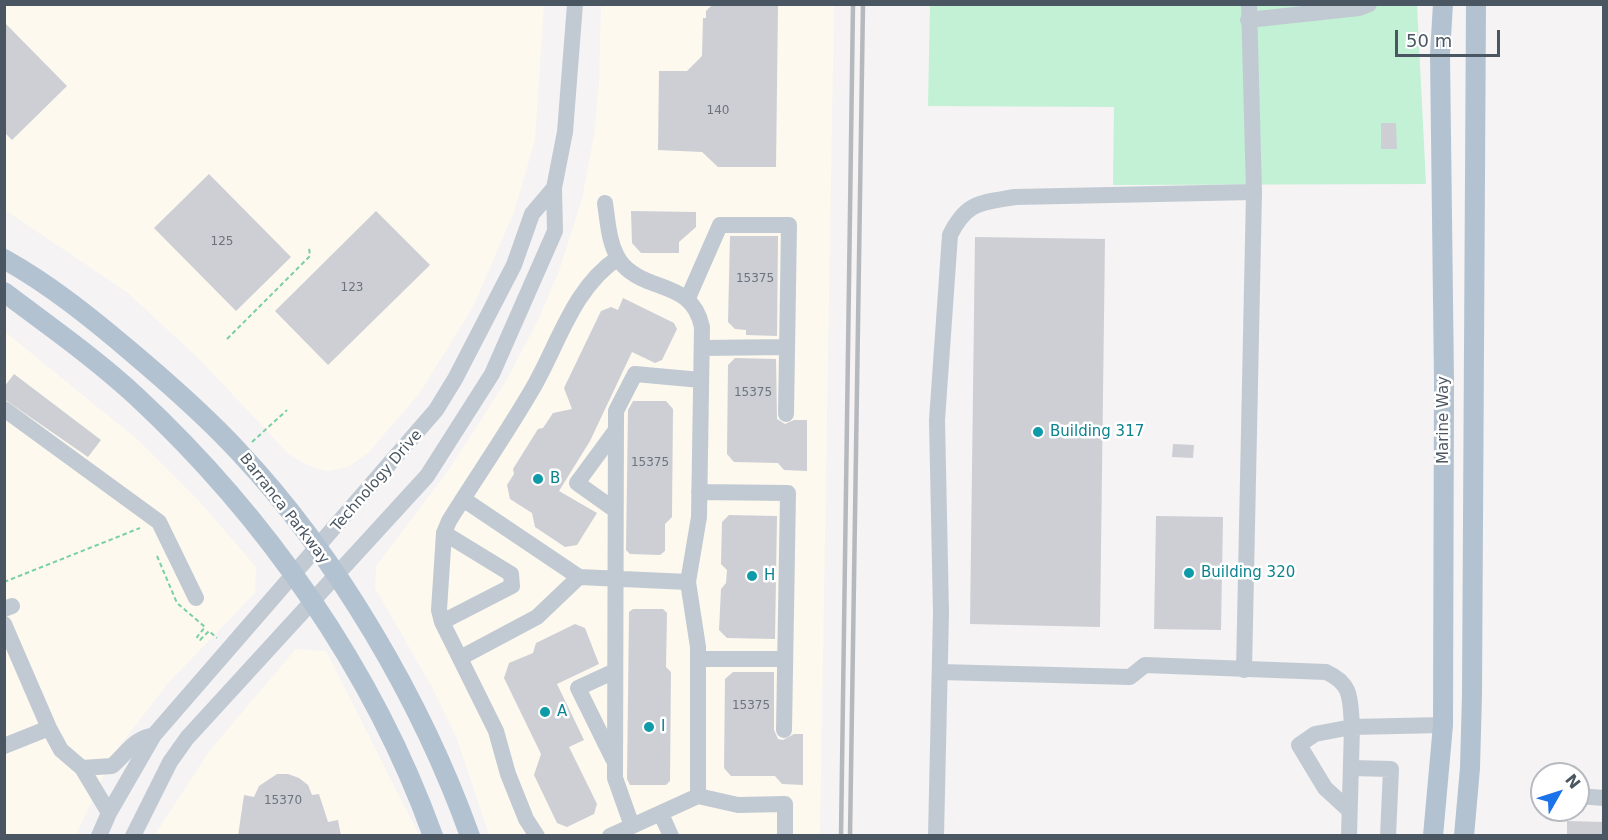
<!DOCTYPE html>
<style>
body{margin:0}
#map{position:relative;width:1608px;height:840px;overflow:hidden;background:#f5f3f3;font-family:"DejaVu Sans",sans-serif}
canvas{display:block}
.frame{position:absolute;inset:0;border:6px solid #4a5661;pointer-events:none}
.north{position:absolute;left:1530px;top:762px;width:60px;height:60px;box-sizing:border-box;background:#fff;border:2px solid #b7bbc0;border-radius:50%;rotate:51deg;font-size:16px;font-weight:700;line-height:24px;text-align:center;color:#4a5661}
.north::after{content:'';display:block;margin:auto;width:21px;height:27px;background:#1a73e8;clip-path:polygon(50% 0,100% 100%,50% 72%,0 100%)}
.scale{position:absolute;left:1395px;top:30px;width:105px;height:27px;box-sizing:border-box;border:3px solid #4a5661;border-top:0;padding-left:8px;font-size:18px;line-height:21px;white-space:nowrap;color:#4a5661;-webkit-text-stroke:4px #fff;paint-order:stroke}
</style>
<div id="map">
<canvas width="1608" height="840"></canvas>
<div class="frame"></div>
<div class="north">N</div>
<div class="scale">50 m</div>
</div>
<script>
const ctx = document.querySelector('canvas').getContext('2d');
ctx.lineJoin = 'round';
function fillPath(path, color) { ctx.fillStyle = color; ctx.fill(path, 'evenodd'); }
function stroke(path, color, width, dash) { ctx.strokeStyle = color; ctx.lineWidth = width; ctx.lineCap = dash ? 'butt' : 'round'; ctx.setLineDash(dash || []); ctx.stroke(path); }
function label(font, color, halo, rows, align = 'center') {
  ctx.font = font + ' "DejaVu Sans",sans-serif'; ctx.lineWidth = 5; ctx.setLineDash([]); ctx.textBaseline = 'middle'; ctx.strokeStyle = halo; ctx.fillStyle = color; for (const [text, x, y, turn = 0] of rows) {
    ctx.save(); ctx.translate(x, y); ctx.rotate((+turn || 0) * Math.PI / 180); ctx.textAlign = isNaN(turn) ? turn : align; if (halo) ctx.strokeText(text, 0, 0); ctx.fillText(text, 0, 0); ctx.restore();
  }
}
fillPath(new Path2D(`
 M4 5H544L535 140 514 212 473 307 419 394 369 452 348 467 326 471 307 465 289 454 197 357 128 293 5 210Z
 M601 5H834L820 835H489L457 739 432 687 375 588 376 566 448 471 506 381 538 320 559 271 582 199 594 135 599 83Z
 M4 331 138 440 200 502 256 567 255 593 169 682 114 753 76 835H5Z
 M296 649 326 651 419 835 154 836 210 750Z`), '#fdf9ef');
fillPath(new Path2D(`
 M930 5H1417L1426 184 1113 185 1114 107 928 106Z`), '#c3f1d5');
fillPath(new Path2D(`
 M713 4H778L776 167H718L702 152 658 150 659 71H687L702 56 703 18H706V11Z
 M4 22 67 86 12 140 4 132Z
 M1381 123H1396L1397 149H1381Z
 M209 174 291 257 236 311 154 228Z
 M376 211 430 265 328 365 275 311Z
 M631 211 696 212V227L679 242V253H641L632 243Z
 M730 236H778L777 336 746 335V330L735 329 728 322Z
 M975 237 1105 239 1100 627 970 624Z
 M623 298 674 323 677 329 662 360 655 363 632 352 590 441 559 491 597 513 577 545 565 547 535 527 532 513 510 499 507 485 514 474 513 469 538 429 543 428 553 413 572 409 564 388 601 311 611 307 618 310Z
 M735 358 776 359 777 419 785 424 794 420H807V471L784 470 778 463 734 462 727 454 728 365Z
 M14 374 101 440 88 457 4 399V387Z
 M633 401H666L673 409 672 517 665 524V551L660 555 630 554 626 550 628 410Z
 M1173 444 1194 445 1193 458 1172 457Z
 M729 515 777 516 775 639 727 638 719 630 721 589 726 583 727 570 721 564 722 522Z
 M1156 516 1223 517 1221 630 1154 629Z
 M633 609H663L667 613 666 667 671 672 670 781 666 785H630L627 779 629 612Z
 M575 624 585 628 599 664 557 684 584 740 569 747 597 804 594 814 567 827 557 823 534 775 541 754 504 678 509 663 533 653 536 643Z
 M733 672H774V730L778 739 783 740 794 734H803V785L782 784 775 776H731L724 768 725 679Z
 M277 774H288L299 778 308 785 312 795 319 794 328 822 338 820 341 836H238L244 795 254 797 259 786Z
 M1567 821 1604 822V835L1567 834Z`), '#cdcfd5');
stroke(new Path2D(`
 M227 339 310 256 309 248
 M252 442 287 410
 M157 556 177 603 205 627 197 637 200 640 209 631 217 638
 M4 582 140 528`), '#7ad0a6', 2, [4.5, 3]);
stroke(new Path2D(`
 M1248 20 1359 8 1369 4
 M605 203C608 223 609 249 623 265 649 293 692 280 702 327L699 517 688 582 698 647V796
 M688 298 720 225H789L786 414
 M702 348 787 347
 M4 409 159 522 196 598
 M699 492 788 493 784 730
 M463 499 579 577 688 582
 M615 510 577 483 616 430
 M4 609 12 606
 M442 622 512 586 511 574 444 533
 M4 624 49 728 61 750 82 768 109 813
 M460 658 537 617 579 577
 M698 659H785
 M1244 670 1254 192 1249 4
 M940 672 1130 677 1145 665 1326 672C1353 684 1350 700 1352 727L1315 734 1299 745 1325 788 1349 810
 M4 746 49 728
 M613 759 578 688 615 671
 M82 768 112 766C127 753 133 739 154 735
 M1351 768 1391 769 1388 836
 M1578 796 1604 798
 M661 814 671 836
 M632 826 615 778 616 411 635 374 701 380
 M99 836 109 813 154 735 436 410 455 379 514 265 532 214 554 188
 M133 836 170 762 187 738 427 476 492 374 555 231 554 188 565 132 575 4
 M537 836 526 819 508 774 496 731 442 622 439 610 444 533 449 521C477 476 507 433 533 388 559 343 573 288 618 258
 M610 836 698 796 738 805 785 804V836
 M936 836 941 613 937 420 950 235C967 201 981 203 1015 197L1254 192
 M1349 836 1352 727 1443 725`), '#c1cad2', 16);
stroke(new Path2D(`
 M4 259C49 284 90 317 129 350 167 382 205 415 239 452 337 556 422 702 470 836
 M4 292C49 326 95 358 136 396 265 516 373 669 433 836
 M1433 836 1443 725 1444 381 1440 54 1443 4
 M1464 836 1470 768 1472 694 1476 4`), '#b3c2d1', 20);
stroke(new Path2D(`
 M841 836 853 4
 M850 836 863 4`), '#b5b8bd', 4.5);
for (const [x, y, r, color] of [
 [1038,432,6,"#0f9aa8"],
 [538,479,6,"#0f9aa8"],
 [1189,573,6,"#0f9aa8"],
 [752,576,6,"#0f9aa8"],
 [545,712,6,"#0f9aa8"],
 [649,727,6,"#0f9aa8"]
]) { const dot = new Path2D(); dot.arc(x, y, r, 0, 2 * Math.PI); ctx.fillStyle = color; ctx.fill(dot); stroke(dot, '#fff', 2); }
label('12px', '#6b747e', null, [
 ["140",718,111],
 ["125",222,242],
 ["15375",755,279],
 ["123",352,288],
 ["15375",753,393],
 ["15375",650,463],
 ["15375",751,706],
 ["15370",283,801]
]);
label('15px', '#4a5661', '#fff', [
 ["Marine Way",1444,420,-90],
 ["Technology Drive",377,481,-49],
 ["Barranca Parkway",284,509,52]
]);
label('15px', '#0d838f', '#fff', [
 ["Building 317",1050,432],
 ["B",550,479],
 ["Building 320",1201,573],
 ["H",764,576],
 ["A",557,712],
 ["I",661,727]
], 'left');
</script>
